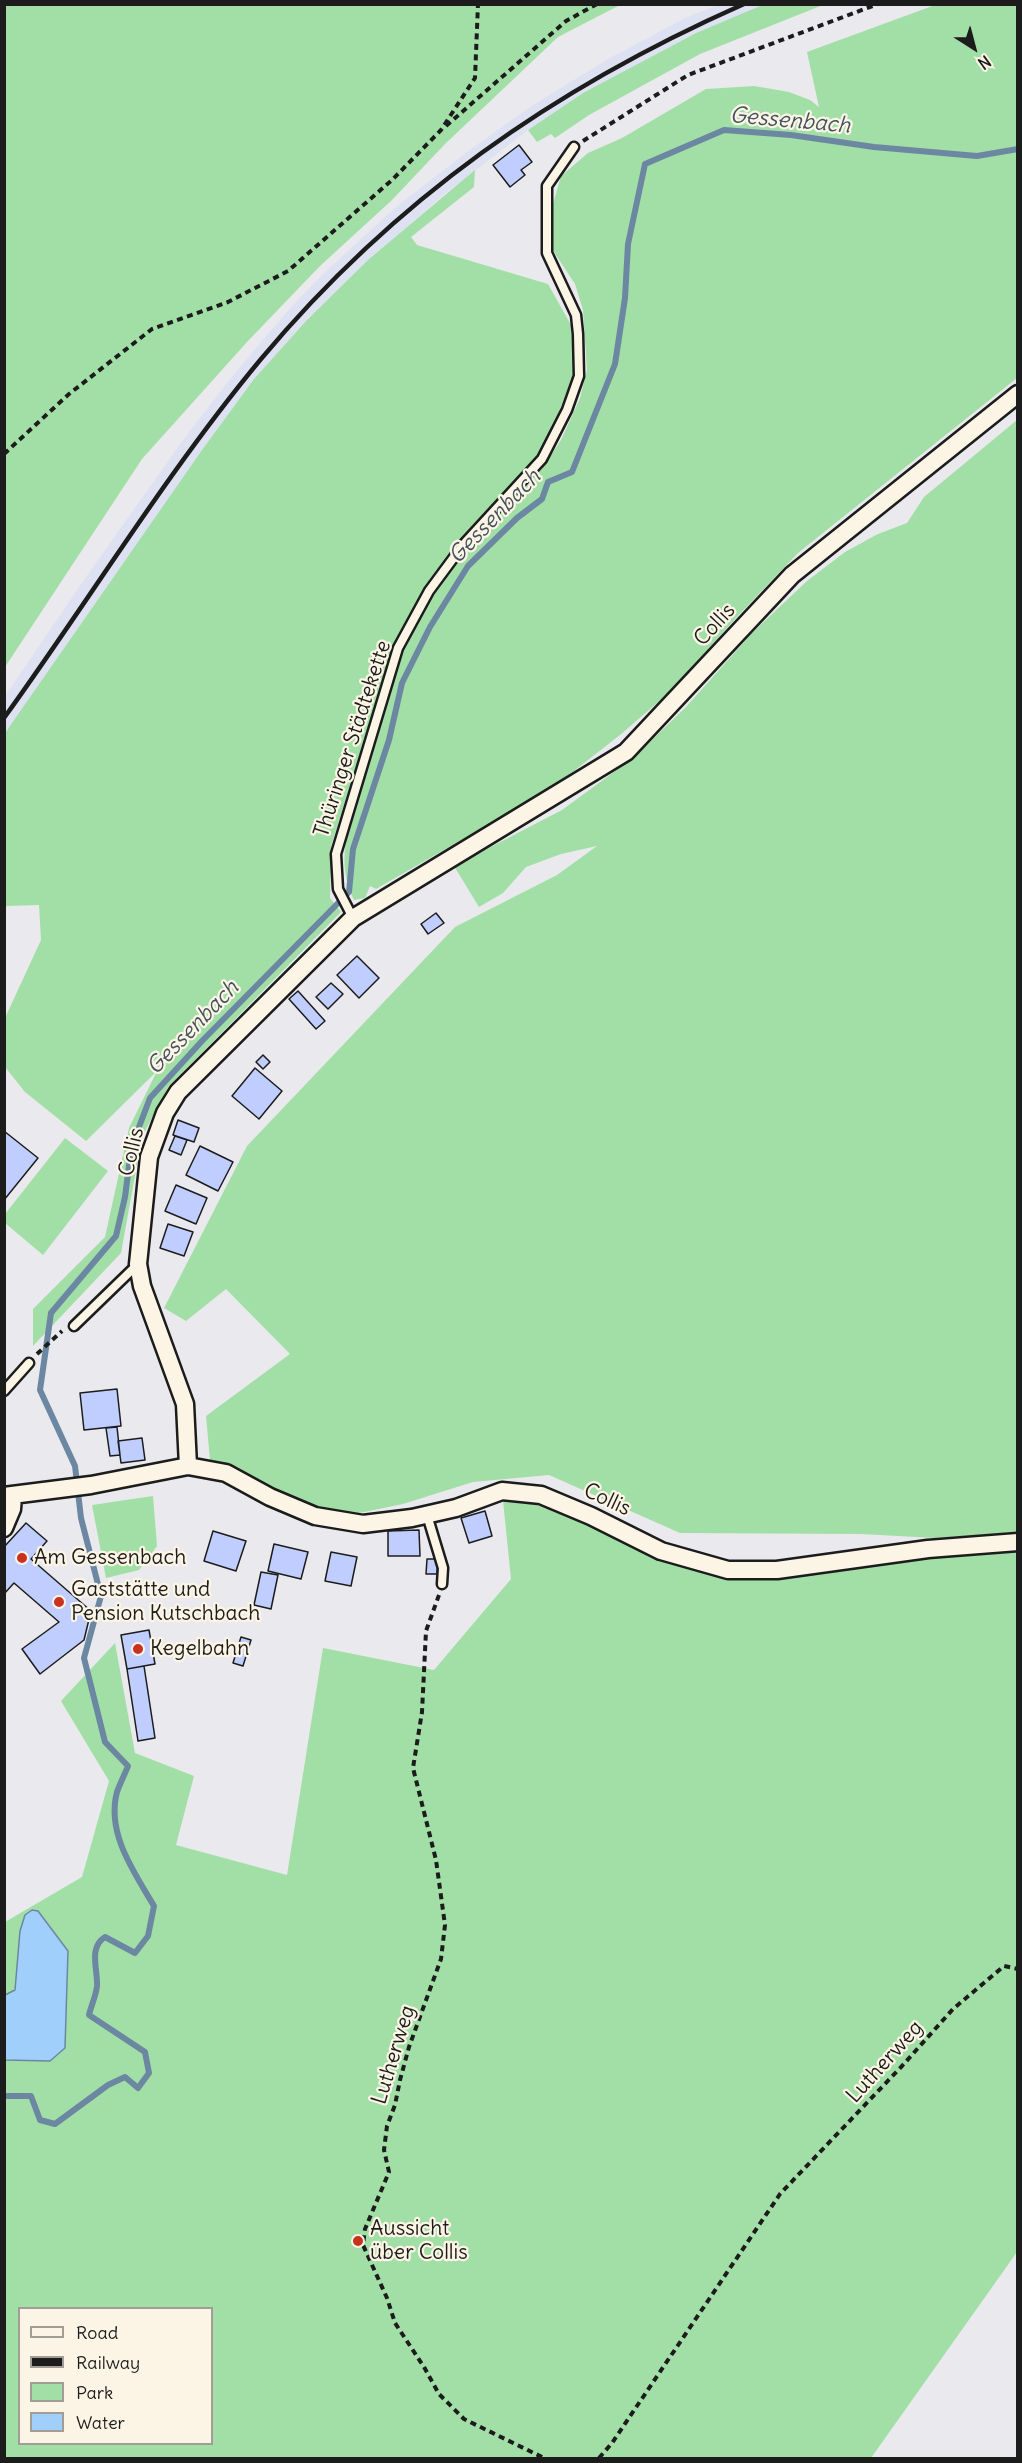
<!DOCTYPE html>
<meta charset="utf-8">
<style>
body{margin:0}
#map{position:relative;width:1022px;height:2463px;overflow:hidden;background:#eae9ed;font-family:Delius,sans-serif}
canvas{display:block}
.frame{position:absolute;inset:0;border:6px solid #1c1c1c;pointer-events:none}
.legend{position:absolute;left:18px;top:2307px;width:195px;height:138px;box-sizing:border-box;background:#fcf5e5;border:2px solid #a29e95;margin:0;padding:8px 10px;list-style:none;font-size:18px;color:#1c1c1c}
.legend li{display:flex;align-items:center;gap:12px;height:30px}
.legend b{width:30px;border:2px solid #a29e95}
.north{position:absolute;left:944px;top:18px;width:60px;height:60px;-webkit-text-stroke:4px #fcf5e5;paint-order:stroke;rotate:144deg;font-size:16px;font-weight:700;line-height:24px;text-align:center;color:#1c1c1c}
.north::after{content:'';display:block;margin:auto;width:21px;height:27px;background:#1c1c1c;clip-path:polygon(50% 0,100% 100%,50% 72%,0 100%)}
</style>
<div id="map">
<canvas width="1022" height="2463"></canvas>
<div class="frame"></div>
<ul class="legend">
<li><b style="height:8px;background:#fcf5e5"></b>Road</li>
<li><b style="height:8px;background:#1c1c1c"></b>Railway</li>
<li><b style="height:16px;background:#a2dfa7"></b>Park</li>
<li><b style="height:16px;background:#a1cffc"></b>Water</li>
</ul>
<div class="north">N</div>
</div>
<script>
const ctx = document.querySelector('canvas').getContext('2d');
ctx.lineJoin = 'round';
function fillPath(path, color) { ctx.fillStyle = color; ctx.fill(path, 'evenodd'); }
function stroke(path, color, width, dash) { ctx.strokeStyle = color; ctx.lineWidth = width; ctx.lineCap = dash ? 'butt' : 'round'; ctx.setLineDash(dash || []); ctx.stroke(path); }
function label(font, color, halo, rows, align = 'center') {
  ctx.font = font + ' Delius,sans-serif'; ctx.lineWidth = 4.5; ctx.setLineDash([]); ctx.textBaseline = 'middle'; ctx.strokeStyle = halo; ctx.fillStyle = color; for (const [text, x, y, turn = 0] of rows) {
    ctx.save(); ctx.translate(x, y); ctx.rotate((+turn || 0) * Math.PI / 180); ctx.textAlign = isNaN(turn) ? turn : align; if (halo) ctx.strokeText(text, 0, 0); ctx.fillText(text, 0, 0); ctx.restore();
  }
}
fillPath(new Path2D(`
 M718 5H765L696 33 583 93 528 130 445 194 369 259 307 320 254 379 202 450 5 733V696L88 574 186 436 234 374 292 306 324 273 396 207 471 149 533 105 610 58 685 18Z`), '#dde1f2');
fillPath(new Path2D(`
 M5 4 620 5 558 37 445 144 392 200 320 266 247 342 142 459 5 667Z
 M765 4 823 5 700 54 589 115 555 138 551 134 537 142 528 130 583 93 696 33Z
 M935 5H1017V378L798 553 735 619 671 691 620 735 570 774 524 804 376 889 370 886 365 898 354 900C344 878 343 863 346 839L396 666 409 637 443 579 467 549 542 469 561 440 580 398 587 370 583 310 575 284 552 249 553 204 561 176 588 153 622 138 706 89 754 86 789 92 810 100 819 107 807 52Z
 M475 170 474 187 411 237 417 245 548 284 571 325 574 372 557 417 538 456 459 541 424 589 393 650 331 846 330 898 341 912 168 1087 142 1137 121 1253 33 1346V1309L105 1237 129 1128 157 1071 86 1141 25 1092 5 1067V1018L41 940 39 905 7 906 5 908V733L202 450 254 379 307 320 369 259Z
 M1017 420V1532L935 1538 861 1534 680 1533 549 1475 473 1482 403 1504 359 1513 316 1508 259 1484 230 1466 210 1460 206 1416 290 1354 226 1289 186 1321 164 1308 247 1146 455 927 557 875 597 846 561 854 526 867 503 893 479 907 454 866 562 810 633 758 686 707 753 632 807 581 845 552 878 534 907 523 924 497Z
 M65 1138 108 1171 43 1255 5 1223V1214Z
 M502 1491 549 1498 728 1570 1017 1542V2252L871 2458H5V2060L50 2061 68 1951 38 1911 25 1915 20 1931 15 1990 5 1995V1922L82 1877 109 1781 61 1701 115 1643 135 1753 194 1776 176 1845 287 1875 323 1648 434 1670 511 1579ZM20 2308H212V2444H20Z
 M153 1496 157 1546 139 1570 106 1578 92 1505Z`), '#a2dfa7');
const water = new Path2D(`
 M32 1910 38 1911 68 1951 65 2048 50 2061 5 2060V1995L15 1990 20 1931 25 1915Z`);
fillPath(water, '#a1cffc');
stroke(water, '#6c87a2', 1.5);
stroke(new Path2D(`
 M4 2096H31L40 2120 55 2124 108 2085 125 2077 138 2088 149 2073 145 2052 89 2015C91 2006 96 1996 97 1986 98 1969 88 1948 105 1937L135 1953 148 1936 154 1906C134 1872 106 1833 117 1792 120 1783 125 1774 128 1766L105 1742 84 1658 101 1596 81 1518 75 1466 40 1390 51 1313 116 1236 125 1197 130 1158 139 1127 150 1098 202 1041 349 892 353 849 389 740 402 683 430 627 468 566 517 518 542 499 548 482 572 472 615 364 625 298 628 244 645 164 724 130 791 135 874 147 977 156 1018 149`), '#6c87a2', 6);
const building = new Path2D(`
 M519 145 532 162 521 170 525 175 510 187 493 165Z
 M436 913 444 923 428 934 421 924Z
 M357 956 379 978 359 998 337 975Z
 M331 983 343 994 328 1009 316 997Z
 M298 991 325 1021 316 1029 289 999Z
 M263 1055 270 1062 263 1069 256 1062Z
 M255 1068 282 1091 259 1119 232 1096Z
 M178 1120 199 1128 194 1142 173 1135Z
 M4 1131 38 1158 4 1200Z
 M175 1136 187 1140 181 1155 169 1150Z
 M200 1146 233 1162 218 1191 186 1175Z
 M176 1185 207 1198 196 1224 165 1211Z
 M168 1224 193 1232 184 1256 160 1248Z
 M117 1389 121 1426 84 1430 80 1393Z
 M117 1427 120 1455 110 1456 106 1428Z
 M142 1438 145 1460 121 1463 118 1441Z
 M485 1511 492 1536 469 1543 461 1518Z
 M26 1523 47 1541 31 1559 91 1611 84 1640 40 1674 22 1649 59 1622 14 1583 4 1594V1547Z
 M419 1530 420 1556H388V1531Z
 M213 1531 246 1541 236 1571 204 1561Z
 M274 1544 308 1552 301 1579 268 1571Z
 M331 1552 357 1557 351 1586 325 1581Z
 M427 1559H438L437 1574H426Z
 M261 1572 278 1575 271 1609 254 1605Z
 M149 1630 155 1664 127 1669 121 1635Z
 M241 1637 251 1640 243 1666 233 1663Z
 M144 1666 155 1738 138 1741 127 1669Z`);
fillPath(building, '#bfceff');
stroke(building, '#1c1c1c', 1.5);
const service = new Path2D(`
 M353 918 338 889 336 854 398 648 429 591 463 545 542 459 567 410 579 376 578 334 576 315 547 253V186L574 147
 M74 1326 138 1264
 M4 1391 29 1363
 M427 1515 443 1568 442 1584`);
const minor = new Path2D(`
 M188 1466 185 1404 142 1286 138 1264 149 1157 165 1113 178 1092 353 918 626 752 792 575 1018 394
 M4 1496 91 1485 188 1466 226 1473 270 1497 315 1516 363 1524 412 1518 456 1508 502 1491 541 1495 591 1516 661 1551 728 1570H777L928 1549 1018 1542
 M4 1528 12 1509 13 1497`);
stroke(service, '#1c1c1c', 13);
stroke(minor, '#1c1c1c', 21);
stroke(new Path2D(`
 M446 126 566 21 597 4
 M583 141 688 75 878 4
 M4 454 69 394 152 329 228 302 288 271 392 180 441 130 475 78 478 4
 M37 1354 62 1331
 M439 1595 426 1631 422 1712 413 1768 436 1860 445 1925 441 1959 409 2047 400 2080 395 2105 387 2126 384 2150 389 2172 365 2229 363 2245 387 2298 395 2323 424 2367 439 2394 464 2419 544 2458
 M599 2458 612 2443 780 2194 902 2066 953 2009 1004 1966 1018 1969`), '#1c1c1c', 4, [6, 4.5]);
stroke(service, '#fcf5e5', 8);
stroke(minor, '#fcf5e5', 16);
stroke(new Path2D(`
 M4 718C90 599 167 472 261 359 395 199 554 88 744 4`), '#1c1c1c', 4.5);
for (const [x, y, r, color] of [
 [22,1558,6,"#c8321e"],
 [59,1602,6,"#c8321e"],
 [138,1649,6,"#c8321e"],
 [358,2241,6,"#c8321e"]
]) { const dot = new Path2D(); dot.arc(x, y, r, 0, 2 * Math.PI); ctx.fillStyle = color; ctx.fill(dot); stroke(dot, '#fcf5e5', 2); }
label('21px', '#1c1c1c', '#fcf5e5', [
 ["Collis",715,625,-47],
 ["Thüringer Städtekette",353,739,-72],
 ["Collis",132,1152,-77],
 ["Collis",607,1500,25],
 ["Lutherweg",394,2055,-73],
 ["Lutherweg",885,2062,-48]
]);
label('21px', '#1c1c1c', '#fcf5e5', [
 ["Am Gessenbach",34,1558],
 ["Gaststätte und",71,1590],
 ["Pension Kutschbach",71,1614],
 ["Kegelbahn",150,1649],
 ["Aussicht",370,2229],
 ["über Collis",370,2253]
], 'left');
label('italic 22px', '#44525f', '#fcf5e5', [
 ["Gessenbach",790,121,5],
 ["Gessenbach",495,517,-46],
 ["Gessenbach",193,1028,-46]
]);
</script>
